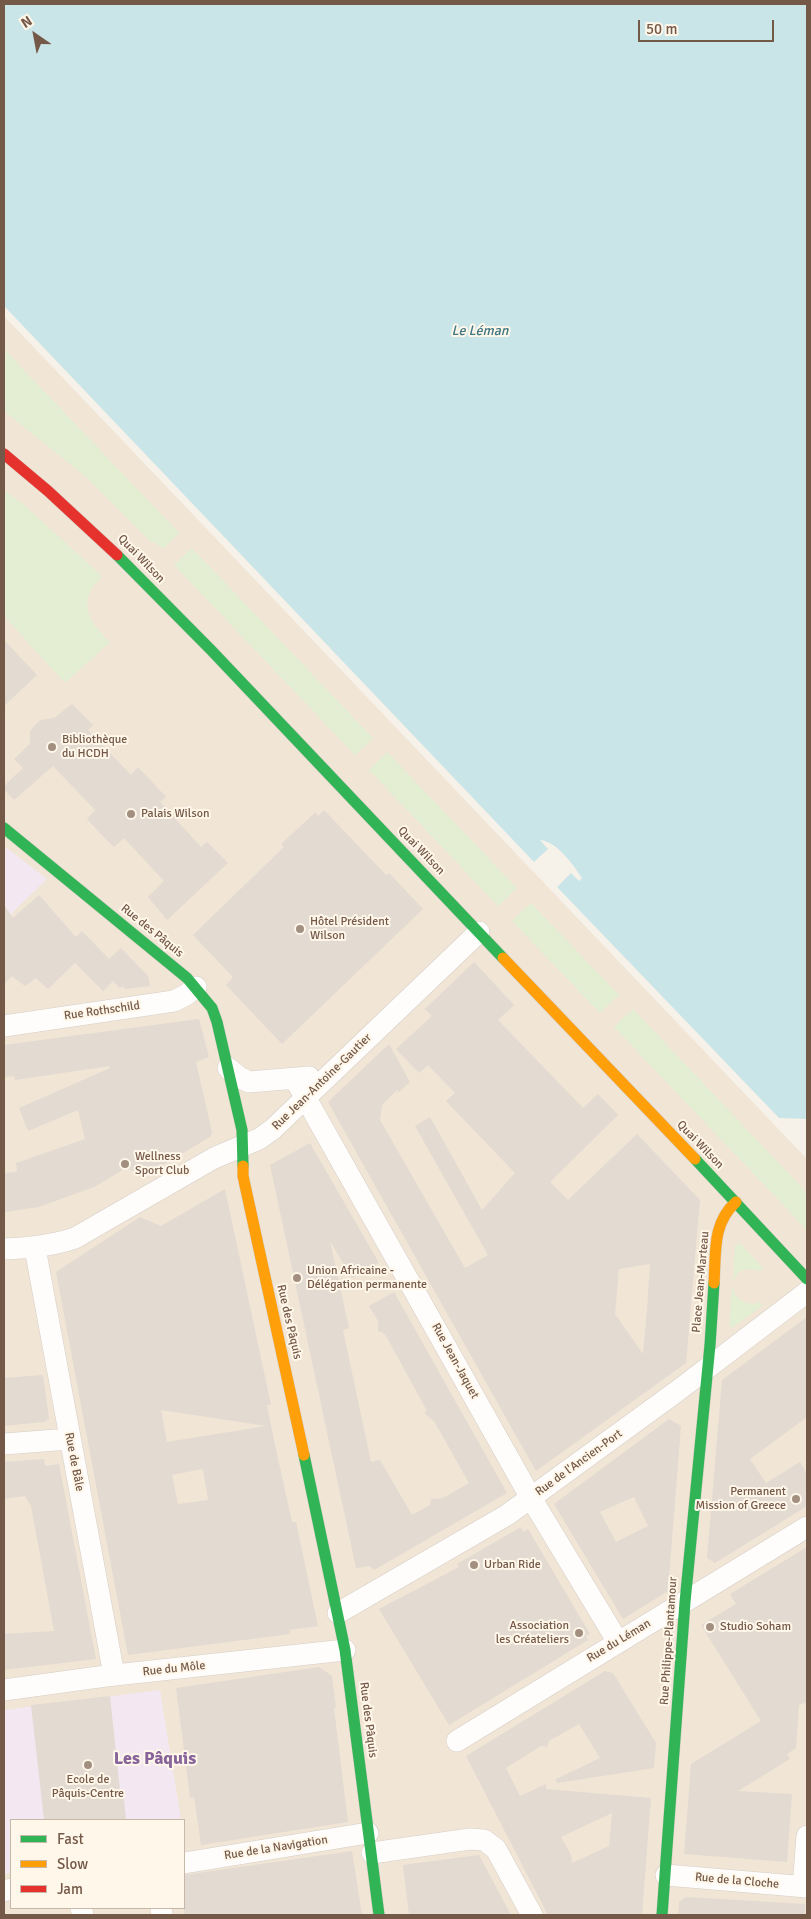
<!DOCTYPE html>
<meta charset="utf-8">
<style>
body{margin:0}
#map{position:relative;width:811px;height:1919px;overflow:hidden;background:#f7f2e9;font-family:Signika,sans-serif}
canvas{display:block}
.frame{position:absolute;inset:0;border:5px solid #755948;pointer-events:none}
.legend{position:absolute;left:10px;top:1819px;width:175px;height:90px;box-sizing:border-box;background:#fff7ea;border:1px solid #c8b8a9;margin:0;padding:6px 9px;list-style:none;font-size:15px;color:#755948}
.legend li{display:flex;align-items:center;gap:10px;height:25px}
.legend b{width:25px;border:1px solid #c8b8a9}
.north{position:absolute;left:10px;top:10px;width:50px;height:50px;-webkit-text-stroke:4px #fff7ea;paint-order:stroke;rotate:327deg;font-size:14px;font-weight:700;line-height:20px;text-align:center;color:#755948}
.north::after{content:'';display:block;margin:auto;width:18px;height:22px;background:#755948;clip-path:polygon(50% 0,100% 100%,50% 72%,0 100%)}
.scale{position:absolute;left:638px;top:20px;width:136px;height:22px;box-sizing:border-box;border:2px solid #755948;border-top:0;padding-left:6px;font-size:15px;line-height:18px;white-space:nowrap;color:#755948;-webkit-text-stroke:4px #fff7ea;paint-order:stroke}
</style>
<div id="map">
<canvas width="811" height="1919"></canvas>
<div class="frame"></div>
<ul class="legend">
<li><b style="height:6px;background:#30b455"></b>Fast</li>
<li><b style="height:6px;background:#ff9f0a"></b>Slow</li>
<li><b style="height:6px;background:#e5322d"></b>Jam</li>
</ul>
<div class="north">N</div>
<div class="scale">50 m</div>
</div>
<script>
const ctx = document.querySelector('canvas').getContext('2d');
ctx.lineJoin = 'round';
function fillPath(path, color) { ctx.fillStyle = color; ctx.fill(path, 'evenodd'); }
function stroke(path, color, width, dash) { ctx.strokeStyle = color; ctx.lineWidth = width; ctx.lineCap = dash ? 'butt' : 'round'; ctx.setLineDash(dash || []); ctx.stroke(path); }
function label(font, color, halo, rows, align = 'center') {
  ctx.font = font + ' Signika,sans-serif'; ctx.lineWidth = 4; ctx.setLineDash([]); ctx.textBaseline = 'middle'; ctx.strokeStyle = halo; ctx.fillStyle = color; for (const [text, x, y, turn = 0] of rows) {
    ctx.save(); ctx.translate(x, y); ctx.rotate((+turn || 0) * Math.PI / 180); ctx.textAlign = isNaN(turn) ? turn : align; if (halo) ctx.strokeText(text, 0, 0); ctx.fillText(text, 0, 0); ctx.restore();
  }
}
fillPath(new Path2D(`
 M4 316 807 1159V1915H4ZM11 1820H184V1908H11Z`), '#f1e5d6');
fillPath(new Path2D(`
 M4 846 47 879 4 921Z
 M160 1690 181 1820H11V1873L4 1874V1710Z`), '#f3e8f2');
fillPath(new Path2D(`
 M4 349 179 533 163 549 156 543 151 542 85 476 4 411Z
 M4 490 23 504 102 576C77 602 86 619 110 642L65 683 4 616Z
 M192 548 373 738 355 755 174 565Z
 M387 752 517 888 498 906 369 770Z
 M531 903 619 995 600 1013 512 921Z
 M633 1009 807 1193V1230L614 1027Z
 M740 1243 764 1269 762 1271 759 1270 760 1271C748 1268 739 1267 734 1281L733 1280 735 1246Z
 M732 1287H733C735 1300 747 1307 760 1302L762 1306 732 1328 729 1325Z`), '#e3eed3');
fillPath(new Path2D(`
 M4 4H807V1119L779 1118 557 887 571 873 579 881 582 878C573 865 558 842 540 840L548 849 534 862 4 306Z`), '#cae5e8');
fillPath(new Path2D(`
 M4 640 37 675 4 706Z
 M72 704 93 725 88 730 131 775 138 767 166 797 160 802 201 847 207 842 228 863 167 920 148 897 164 881 124 838 114 847 99 832 87 819 95 810 53 766 14 800 4 789V786L23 768 14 759 30 744V731L40 720 54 718Z
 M324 810 386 875 389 873 423 909 282 1044 226 985 233 977 193 935 284 847 281 844 316 812 318 816Z
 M39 895 76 937 82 931 109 959 121 948 148 976 150 986 126 989 122 986 120 988 113 981 103 991 75 963 48 989 36 978 25 986 12 976 4 984V905L13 918Z
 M474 962 514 1005 498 1020 583 1108 598 1094 618 1115 550 1182 568 1200 637 1134 700 1200 686 1363 536 1471 328 1102 389 1044 410 1082 399 1092 397 1090 382 1105 380 1120 465 1268 488 1255 415 1126 430 1117 482 1210 515 1173 446 1101 455 1093 428 1065 419 1073 396 1049 432 1016 425 1009ZM650 1264 647 1309 643 1354 615 1314 619 1269Z
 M199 1019 209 1057 196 1062 212 1132 210 1137 144 1176 126 1168 94 1187 39 1207 4 1212V1173L17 1172 16 1163 85 1139 78 1110 28 1131 19 1108 110 1068V1066L15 1080 14 1076 4 1077V1045Z
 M310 1143 379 1263 352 1278 330 1241 349 1328 343 1330 371 1462 380 1460 412 1515 430 1505 431 1499 443 1498 469 1483 434 1421 425 1414 426 1409 385 1334 378 1331V1321L369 1306 394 1292 507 1493 374 1570 370 1566 356 1568 270 1165Z
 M225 1189 271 1405H267L275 1445 292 1522H296L318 1626 289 1630 290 1634 128 1655 56 1272 140 1217 161 1226ZM161 1410 266 1426 167 1442ZM203 1469 208 1500 178 1504 172 1475Z
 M807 1317V1417L750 1459 766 1483 800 1462 807 1474V1506L715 1563 707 1558 722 1380Z
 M43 1375 49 1419 44 1422 4 1426V1378Z
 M669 1419 681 1426 668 1591 623 1619 554 1504ZM634 1497 648 1526 616 1542 600 1512Z
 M44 1459 45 1466 59 1464 96 1659 4 1670V1634L54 1631 31 1506 25 1496 4 1499V1462Z
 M521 1527 523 1532 528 1529 590 1634 586 1636 588 1640 449 1725 379 1609 459 1567 457 1564Z
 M807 1547V1702L799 1705 796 1748 787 1754 790 1759 738 1791 792 1794 787 1862 684 1854 691 1764 761 1721 701 1625 736 1604 730 1594Z
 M319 1667 332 1676 336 1707 334 1708 348 1822 201 1845 194 1797 190 1798 176 1688Z
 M605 1671 613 1673 656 1743 654 1768 557 1783 556 1779 600 1758 579 1724 549 1741 547 1747 541 1746 506 1768 520 1796 546 1784V1789L651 1798 642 1915H548L466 1756ZM612 1813 609 1846 572 1863 571 1855 561 1837Z
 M110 1696 120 1790H123L126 1820H44L31 1705Z
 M352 1851 362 1915H184V1875Z
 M479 1855 511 1915H409L403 1865Z
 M686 1897 805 1904V1915H678L679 1902Z`), '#e3dad1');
const street = new Path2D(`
 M4 1026 174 1001 186 995 196 987
 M228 1068 239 1077 249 1082 309 1077
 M295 1079 531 1498 618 1642
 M35 1248 114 1675
 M4 1249C29 1248 51 1246 75 1238L214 1158 259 1139 273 1129 479 932
 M4 1444 69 1439
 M338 1613 507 1515 676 1392 807 1292
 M4 1690 106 1676 345 1650
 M457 1741 807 1527
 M372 1853 470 1839 484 1840 496 1849 532 1915
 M184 1863 368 1833
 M666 1875 807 1887
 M803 1887 807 1836
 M4 1891 11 1889
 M81 1908 83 1915
 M161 1908 162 1915`);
const fast = new Path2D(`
 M117 555 211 650 503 958
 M4 828 187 978 212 1008 217 1022 242 1130 243 1166
 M695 1159 807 1279
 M304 1455 345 1650 379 1915
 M662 1915 685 1602 710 1345 714 1283`);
const slow = new Path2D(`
 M503 958 695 1159
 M243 1166V1176L304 1455
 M714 1283C716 1253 712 1223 736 1202`);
const jam = new Path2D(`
 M4 454 48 491 117 555`);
stroke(street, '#d5cec6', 22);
stroke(fast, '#d6cec6', 12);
stroke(slow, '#d6cec6', 12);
stroke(jam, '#d6cec6', 12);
stroke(street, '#fefdfc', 21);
stroke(fast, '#30b455', 11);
stroke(slow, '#ff9f0a', 11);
stroke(jam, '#e5322d', 11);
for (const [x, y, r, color] of [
 [52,747,5,"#a28f80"],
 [131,814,5,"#a28f80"],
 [300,929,5,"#a28f80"],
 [125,1164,5,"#a28f80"],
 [297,1278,5,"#a28f80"],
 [796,1499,5,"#a28f80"],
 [474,1565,5,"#a28f80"],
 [710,1627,5,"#a28f80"],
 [579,1633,5,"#a28f80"],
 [88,1765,5,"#a28f80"]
]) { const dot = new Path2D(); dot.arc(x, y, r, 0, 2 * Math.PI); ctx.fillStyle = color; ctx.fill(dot); stroke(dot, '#fff7ea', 2); }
label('12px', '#755948', '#fff7ea', [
 ["Quai Wilson",141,559,46],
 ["Quai Wilson",421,851,46],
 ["Rue des Pâquis",152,931,39],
 ["Rue Rothschild",102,1011,-8],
 ["Rue Jean-Antoine-Gautier",322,1082,-44],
 ["Quai Wilson",700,1145,46],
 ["Place Jean-Marteau",701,1282,-85],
 ["Rue des Pâquis",289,1322,77],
 ["Rue Jean-Jaquet",455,1361,61],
 ["Rue de Bâle",74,1462,79],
 ["Rue de l'Ancien-Port",579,1463,-36],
 ["Rue du Léman",619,1641,-31],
 ["Rue Philippe-Plantamour",669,1641,-86],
 ["Rue du Môle",174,1669,-6],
 ["Rue des Pâquis",368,1720,83],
 ["Rue de la Navigation",276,1848,-9],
 ["Rue de la Cloche",737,1881,5]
]);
label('12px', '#755948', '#fff7ea', [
 ["Bibliothèque",62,740],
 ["du HCDH",62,754],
 ["Palais Wilson",141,814],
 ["Hôtel Président",310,922],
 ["Wilson",310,936],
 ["Wellness",135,1157],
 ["Sport Club",135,1171],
 ["Union Africaine -",307,1271],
 ["Délégation permanente",307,1285],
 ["Permanent",786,1492,"right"],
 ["Mission of Greece",786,1506,"right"],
 ["Urban Ride",484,1565],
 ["Association",569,1626,"right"],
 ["les Créateliers",569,1640,"right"],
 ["Studio Soham",720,1627],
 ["Ecole de",88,1780,"center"],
 ["Pâquis-Centre",88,1794,"center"]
], 'left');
label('italic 14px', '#3f7783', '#fff7ea', [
 ["Le Léman",480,331]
]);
label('bold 18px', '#876499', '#fff7ea', [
 ["Les Pâquis",155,1759]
]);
</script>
